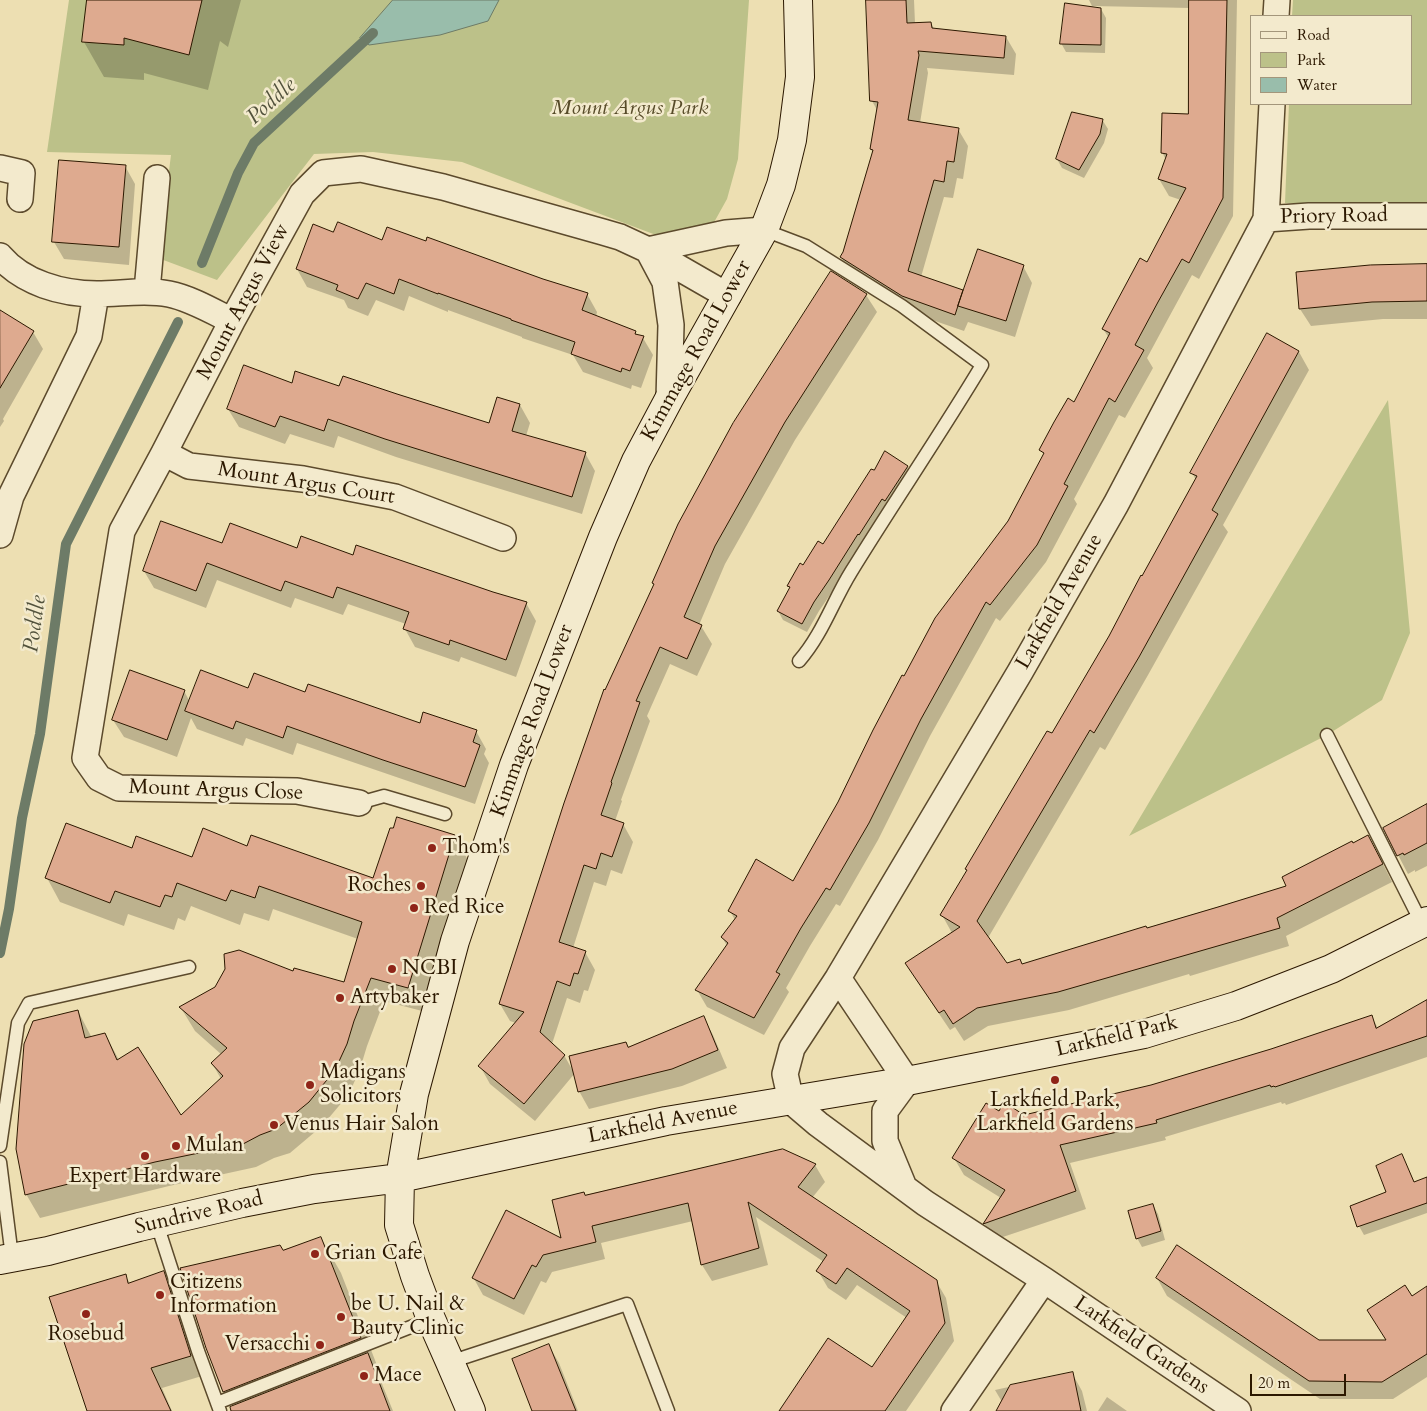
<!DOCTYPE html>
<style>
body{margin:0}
#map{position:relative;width:1427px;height:1411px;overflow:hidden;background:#eddfb2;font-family:Cardo,serif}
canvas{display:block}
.legend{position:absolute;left:1250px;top:15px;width:162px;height:90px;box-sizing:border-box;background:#f3eacd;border:1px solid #a3967b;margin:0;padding:6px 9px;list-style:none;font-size:15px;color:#2c1800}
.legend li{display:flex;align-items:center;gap:10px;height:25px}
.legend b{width:25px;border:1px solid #a3967b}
.scale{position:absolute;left:1250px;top:1374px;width:96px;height:22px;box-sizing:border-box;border:2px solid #2c1800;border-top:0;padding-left:6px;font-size:15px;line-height:18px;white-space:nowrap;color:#2c1800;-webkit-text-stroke:4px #f3eacd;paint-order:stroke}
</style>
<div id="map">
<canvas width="1427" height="1411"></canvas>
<ul class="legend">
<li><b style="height:6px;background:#f3eacd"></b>Road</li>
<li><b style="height:14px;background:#bcc189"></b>Park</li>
<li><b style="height:14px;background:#99bdab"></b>Water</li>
</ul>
<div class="scale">20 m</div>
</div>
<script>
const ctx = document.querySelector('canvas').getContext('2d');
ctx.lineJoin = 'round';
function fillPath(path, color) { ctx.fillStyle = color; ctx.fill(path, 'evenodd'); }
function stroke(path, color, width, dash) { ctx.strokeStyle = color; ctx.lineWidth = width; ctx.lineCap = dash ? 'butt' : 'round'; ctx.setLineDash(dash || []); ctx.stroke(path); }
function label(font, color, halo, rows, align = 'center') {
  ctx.font = font + ' Cardo,serif'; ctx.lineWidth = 5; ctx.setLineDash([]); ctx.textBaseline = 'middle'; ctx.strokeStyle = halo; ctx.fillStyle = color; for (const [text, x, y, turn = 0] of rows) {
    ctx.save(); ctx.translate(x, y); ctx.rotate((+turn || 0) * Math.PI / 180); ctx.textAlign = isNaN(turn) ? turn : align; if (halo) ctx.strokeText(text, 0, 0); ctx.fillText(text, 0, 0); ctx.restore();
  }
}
fillPath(new Path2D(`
 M69 0H749L738 159 727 199 707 235 664 238 462 162 373 152 314 154 217 280 158 258 171 155 47 152Z
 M1293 0H1427V208L1285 203 1289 104H1411V16H1292Z
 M1388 400 1410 633 1382 700 1327 735 1129 836Z`), '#bcc189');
const water = new Path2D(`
 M393 0H499L488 21 440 35 369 45 360 38Z`);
fillPath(water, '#99bdab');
stroke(water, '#6d7b67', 1);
fillPath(new Path2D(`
 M88 0H241L228 47 220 41 208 90 144 73V80L104 77 84 42Z
 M867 0H914L915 23H931L934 29 1006 37 1016 54 1014 75 927 68 928 73 920 123 958 129 968 146 963 179 957 178 953 198 944 197 921 277 962 291 963 294 1023 266 1032 283 1015 337 968 322 964 331 912 313 851 275 841 257 844 252 873 154 871 149 877 110 872 101Z
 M1089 0H1237L1233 216 1199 279 1192 275 1168 319 1147 358 1153 368 1125 418 1119 415 1074 499 1077 504 1046 562 1000 621 996 618 930 736 878 840 840 906 836 904 810 946 786 988 789 992 764 1035 707 1007 697 990 727 946 722 937 735 920 730 911 793 882 839 803 905 678 1009 521 1044 455 1041 450 1075 403 1109 338 1103 329 1148 264 1181 200 1169 196 1159 179 1166 160 1162 152 1189 115 1190 8 1092 6Z
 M1101 9 1106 18 1105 53 1066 52 1061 43Z
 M1103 121 1108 129 1104 143 1084 178 1062 168 1057 159Z
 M125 166 135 184 129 265 64 259 54 242Z
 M334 234 383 242H427L587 294 597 312 596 317 635 332 638 336 643 338 653 355 641 388 632 385 631 389 583 372 573 355 522 338V337L448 310V312L409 296 404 311 376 300 368 316 348 308 344 300 307 287 297 269Z
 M1427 266V319H1383L1311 326 1300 309Z
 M866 295 877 312 795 440 725 564 699 625 701 626 712 644 697 676 670 664 647 716 650 721 621 800 622 801 615 821 623 824 633 842 622 874 611 870 606 886 594 882 573 948 585 952 595 970 588 991 584 990 580 1003 567 998 552 1044 564 1055 573 1071 626 1043 629 1048 703 1017 713 1035 727 1068 682 1086 589 1109 579 1091 575 1073 535 1121 490 1084 480 1066 516 1023 510 1021 500 1004 605 691Z
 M0 311 33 332 43 349 3 419 4 421 0 427Z
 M1299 352 1309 370 1223 525 1228 532 1148 675 1105 750 1100 747 988 938 1006 965H1022L1288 886 1353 844 1378 854 1392 882 1286 936 1289 946 1190 976 1189 974 1069 1010 988 1026 964 1041 955 1027 950 1030 917 981 907 963 952 933 942 915 1052 735 1110 636 1196 480 1192 473Z
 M292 384 340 388 490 425 520 405 530 423 526 436 585 453 595 471 582 514 396 457 338 436 334 448 290 434 285 444 239 427 228 409Z
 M907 466 912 475 863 542 834 589 819 611 807 632 783 620 778 611 791 589 789 586 804 566Z
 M223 545 298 550 354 556 526 603 536 621 516 677 461 657 459 662 415 647 405 629 406 624 348 604 343 615 295 598 291 608 217 580 206 608 154 588 144 571Z
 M249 690 306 693 420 725 476 731 486 749 484 754 489 763 475 804 297 743 293 755 246 738 243 746 197 729 191 718 177 757 124 737 113 720 184 691 190 702Z
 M1427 806V866L1415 872V870L1408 874 1384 828Z
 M454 836 468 860 422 1011 384 1001 367 1046 360 1069 349 1094 322 1126 290 1153 274 1158 256 1167 169 1186 40 1218 26 1194 78 1011 92 1038 105 1034 119 1060 181 1117 221 1079 212 1063 222 1055 195 1031 181 1008 294 973 345 984 358 939 273 909 269 921 244 913 240 925 191 906 185 921 178 918 174 930 128 914 124 926 60 902 47 878 133 850 192 858 248 847 374 880Z
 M1427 1002V1057L1286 1105 1285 1103 1282 1104 1281 1102 1165 1137 1166 1140 1070 1163 1086 1209 994 1240 984 1223 1001 1198 964 1175 954 1158 999 1112 1024 1116 1151 1086 1271 1050 1371 1016 1378 1028Z
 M783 1150 815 1165 825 1182 812 1198 936 1281 946 1298 954 1341 906 1411H780L873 1369 907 1318 857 1285 846 1300 828 1288 818 1271 824 1262 756 1217 768 1265 712 1281 702 1265 693 1221 601 1243 605 1259 552 1272 546 1283 541 1281 524 1315 483 1295 473 1277 563 1240 585 1197Z
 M1402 1156 1415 1183 1427 1178V1213L1364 1235 1359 1226 1352 1207 1388 1193Z
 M1153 1205 1158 1214 1165 1240 1142 1247 1137 1238Z
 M321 1238 341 1273 380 1373 378 1374 393 1411H233V1407L225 1391 283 1251Z
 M163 1273 175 1293 202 1376 162 1388 172 1411H88L125 1276 130 1283Z
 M1157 1278 1319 1341H1387L1411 1297 1427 1287V1377L1393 1399H1320L1167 1296Z
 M549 1346 559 1363 578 1411H534Z
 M1072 1373 1082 1391 1087 1411H1011L1005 1407 995 1390Z
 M1107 1397 1127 1411H1098Z`), '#0003');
stroke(new Path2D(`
 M202 263 238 173 254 143 373 33
 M0 953 9 909 22 818 40 734 66 544 178 322`), '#6d7b67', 10);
const building = new Path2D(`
 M87 0H202L189 55 124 38V45L82 42Z
 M866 0H906L907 23 931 22 932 28 1006 36 1004 58 918 51 919 55 908 120 959 128 954 162 947 161 944 182 934 180 908 271 963 290 955 315 902 296 840 257 843 252 873 150 870 149 878 102 870 101Z
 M1189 0H1227L1223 198 1189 263 1182 259 1158 302 1135 345 1144 350 1115 402 1109 398 1064 484 1068 486 1037 545 990 605 986 602 921 719 869 823 830 890 826 888 801 928 776 972 780 974 754 1018 695 990 728 943 721 937 737 916 728 911 756 859 793 881 838 802 873 730 902 675 904 676 935 618 1008 521 1044 453 1039 450 1054 422 1068 398 1074 402 1110 333 1102 329 1140 258 1147 262 1186 188 1158 179 1167 154 1161 153 1162 113 1188 114Z
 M1065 3 1101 8V45L1060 44Z
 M1072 112 1103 119 1100 134 1079 170 1056 159Z
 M59 160 126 165 119 247 52 242Z
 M338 222 382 240 387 227 426 241 427 237 543 279 588 293 582 310 636 331 635 334 644 336 630 371 622 368 621 372 571 354 575 342 511 320V319L438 293V294L399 279 394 294 366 283 358 299 336 290 338 285 296 269 313 224 333 232Z
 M978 249 1024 265 1006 321 958 306Z
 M1427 264V301L1372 302 1299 309 1296 272 1370 265Z
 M831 271 867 294 785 422 715 546 684 617 702 625 687 659 660 647 636 701 640 702 611 782 612 783 601 815 624 823 612 857 601 853 596 869 584 865 559 942 586 951 578 974 574 973 570 986 557 981 540 1032 565 1055 524 1104 478 1066 524 1012 499 1004 564 803 604 689 605 690 654 584 652 583 678 524 733 423Z
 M0 310 34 331 0 388Z
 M1267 333 1299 351 1212 510 1218 514 1139 657 1094 733 1090 730 977 921 1007 963 1020 959 1022 964 1146 926 1147 928 1218 907 1286 886 1282 877 1352 841 1353 843 1368 835 1383 864 1277 918 1280 928 1058 992 977 1008 953 1024 944 1010 939 1013 905 963 960 927 940 915 967 870 965 869 1000 810 1047 731 1052 733 1109 636 1141 575 1142 576 1197 476 1190 473Z
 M244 365 292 383 295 371 339 386 343 376 397 394 489 423 497 397 520 404 512 431 586 452 572 497 385 439 328 419 324 431 280 416 275 427 227 409Z
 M885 451 908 466 885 501 882 499 859 535 858 534 829 580 814 602 802 624 777 611 790 587 787 586 800 563 803 565 818 541 823 544 871 469 874 470Z
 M161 521 222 543 230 523 297 548 301 536 353 555 356 545 493 592 527 602 506 660 450 640 449 645 403 629 409 612 337 587 333 598 285 581 281 591 207 563 196 591 143 571Z
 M130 670 185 690 167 740 112 720Z
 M201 670 248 688 254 673 305 692 308 684 420 723 423 712 477 730 473 742 480 745 465 787 383 760 287 726 283 738 236 721 233 729 185 711Z
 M1427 804V843L1404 855 1403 853 1397 856 1383 828Z
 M397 817 455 835 408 988 371 978 354 1021 347 1044 335 1070 309 1102 276 1129 260 1135 243 1144 155 1162 25 1195 16 1149 24 1044 33 1021 78 1010 85 1038 105 1033 117 1060 138 1047 181 1115 223 1076 211 1063 227 1048 179 1007 215 987 225 969 224 954 239 950 293 971 294 968 344 982 362 922 259 886 255 898 231 890 226 901 177 883 172 897 165 895 160 907 115 891 110 903 45 878 66 823 132 848 136 836 192 857 203 828 247 846 251 835 373 878 390 828H393Z
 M1427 1000V1036L1275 1087 1274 1086 1271 1087 1270 1085 1156 1120 1157 1123 1060 1145 1076 1191 983 1224 1005 1190 952 1158 986 1103 999 1111 1004 1102 1024 1115 1151 1085 1271 1049 1372 1015 1376 1028Z
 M704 1016 718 1050 672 1069 578 1092 569 1056 626 1042 628 1047Z
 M783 1149 816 1164 798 1187 937 1280 945 1323 885 1411H779L828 1338 872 1367 910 1311 847 1268 836 1284 816 1271 827 1255 748 1202 759 1248 701 1265 688 1203 592 1226 596 1242 543 1255 536 1267 532 1265 514 1299 472 1278 506 1210 561 1238 552 1200 584 1192 585 1195Z
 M1402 1154 1414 1182 1427 1177V1203L1357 1227 1350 1206 1386 1192 1376 1166Z
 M1153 1204 1161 1231 1136 1239 1128 1211Z
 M321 1237 361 1338 223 1392 206 1348 180 1268 280 1245 283 1250Z
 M1177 1245 1319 1340H1386L1367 1310 1405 1285 1412 1296 1427 1286V1354L1382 1382 1309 1381 1156 1278Z
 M164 1271 191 1356 151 1368 171 1411H87L49 1297 126 1274 128 1283Z
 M549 1344 559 1369 576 1411H532L512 1359Z
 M368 1353 390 1411H231L230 1407Z
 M1073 1372 1081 1411H996L1010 1385Z`);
fillPath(building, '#deaa8f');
stroke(building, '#2c1800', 1);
const lane = new Path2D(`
 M764 230 806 246 902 306 982 365C940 435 894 502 851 572 833 601 822 635 799 661
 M1327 735 1422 924
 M359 803 384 796 445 814
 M0 1146 18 1023 29 1003 189 967
 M0 1162 12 1257
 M157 1224 198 1351 220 1411
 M450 1362 627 1304 668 1411
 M217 1403 431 1319`);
const street = new Path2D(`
 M1276 16 1277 0
 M0 168 22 173 20 199
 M1266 219 1309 216H1427
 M648 250 665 282 671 325 669 399
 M648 250 726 233 764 230
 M0 256C23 283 62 294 97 294 121 294 145 289 169 294 190 298 214 312 232 321
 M147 291 157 178
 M164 453 189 466 303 479 395 497 503 538
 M0 535 11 496 89 336 96 294
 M359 803 297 791 119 788 99 778 85 758 122 531 164 453 232 321 302 194 323 173 361 169 443 187 603 232 620 237 648 250 728 296
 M838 978 907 1081 885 1111V1141L904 1187
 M954 1411 1044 1280
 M1238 1411 1044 1280 925 1203 818 1124 791 1101 785 1074 792 1048 838 978 1020 672 1116 504 1266 219 1272 104`);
const secondary = new Path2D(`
 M0 1260 48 1251 139 1227 242 1203 314 1189 400 1178 666 1121 907 1081 1144 1034 1236 1006 1331 969 1427 921
 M471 1411 450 1362 431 1319 415 1276 399 1225 400 1178 414 1094 455 941 514 765 603 537 636 461 669 399 764 230 781 185 792 140 800 77 798 0`);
stroke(lane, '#5c4a2c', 15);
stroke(street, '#5c4a2c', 28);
stroke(secondary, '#2c1800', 30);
stroke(lane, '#f3eacd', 12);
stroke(street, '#f3eacd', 25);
stroke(secondary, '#f3eacd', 28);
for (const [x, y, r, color] of [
 [432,848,5,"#8f2418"],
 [421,886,5,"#8f2418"],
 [414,908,5,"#8f2418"],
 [392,969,5,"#8f2418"],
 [340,998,5,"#8f2418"],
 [1055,1080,5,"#8f2418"],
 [310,1085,5,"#8f2418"],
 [274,1125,5,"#8f2418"],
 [176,1146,5,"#8f2418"],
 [145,1156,5,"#8f2418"],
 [315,1254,5,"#8f2418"],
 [160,1295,5,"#8f2418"],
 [86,1314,5,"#8f2418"],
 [341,1317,5,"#8f2418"],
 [320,1345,5,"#8f2418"],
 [364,1376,5,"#8f2418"]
]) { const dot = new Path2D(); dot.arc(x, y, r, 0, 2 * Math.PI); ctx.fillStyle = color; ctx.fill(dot); stroke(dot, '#f3eacd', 2); }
label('italic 21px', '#574b29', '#f3eacd', [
 ["Mount Argus Park",630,109]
]);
label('21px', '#2c1800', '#f3eacd', [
 ["Priory Road",1334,217,-1],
 ["Mount Argus View",244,302,-62],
 ["Kimmage Road Lower",697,351,-61],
 ["Mount Argus Court",306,484,9],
 ["Larkfield Avenue",1060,602,-60],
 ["Kimmage Road Lower",533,721,-70],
 ["Mount Argus Close",216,791,2],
 ["Larkfield Park",1117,1037,-13],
 ["Larkfield Avenue",663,1123,-11],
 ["Sundrive Road",199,1214,-13],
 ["Larkfield Gardens",1141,1346,34]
]);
label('21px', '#2c1800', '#f3eacd', [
 ["Thom's",442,848],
 ["Roches",411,886,"right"],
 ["Red Rice",424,908],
 ["NCBI",402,969],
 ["Artybaker",350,998],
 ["Madigans",320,1073],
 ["Solicitors",320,1097],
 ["Larkfield Park,",1055,1101,"center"],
 ["Larkfield Gardens",1055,1125,"center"],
 ["Venus Hair Salon",284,1125],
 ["Mulan",186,1146],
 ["Expert Hardware",145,1177,"center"],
 ["Grian Cafe",325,1254],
 ["Citizens",170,1283],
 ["Information",170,1307],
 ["be U. Nail &",351,1305],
 ["Bauty Clinic",351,1329],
 ["Rosebud",86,1335,"center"],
 ["Versacchi",310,1345,"right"],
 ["Mace",374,1376]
], 'left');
label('italic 22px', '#52523c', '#f3eacd', [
 ["Poddle",272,102,-42],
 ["Poddle",36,624,-82]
]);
</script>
